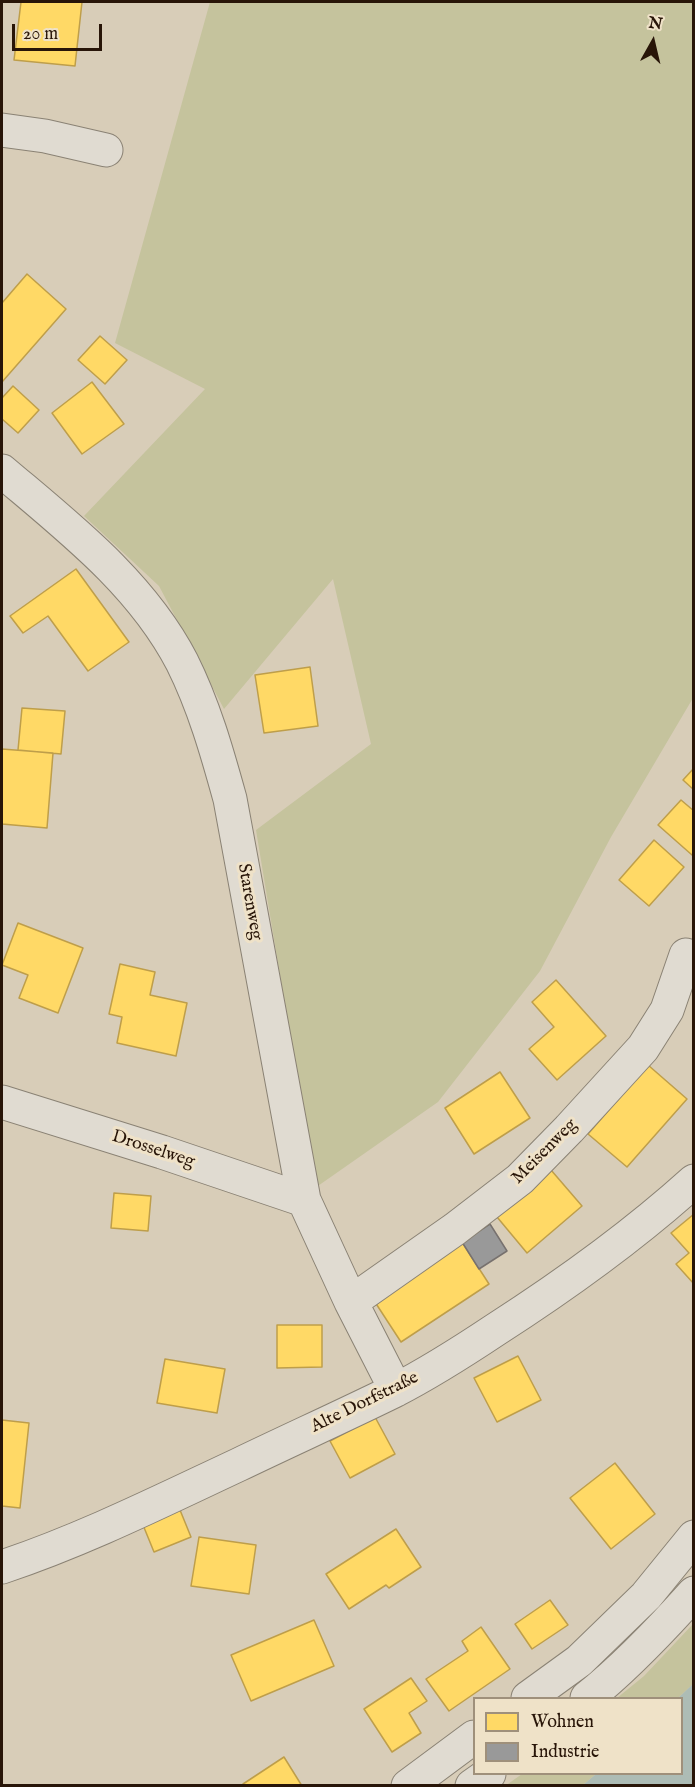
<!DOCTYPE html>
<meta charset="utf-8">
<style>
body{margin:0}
#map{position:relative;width:695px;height:1787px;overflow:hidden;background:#d8cdb8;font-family:"IM FELL English",serif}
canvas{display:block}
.frame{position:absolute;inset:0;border:3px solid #281508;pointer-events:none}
.legend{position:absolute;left:473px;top:1697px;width:210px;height:78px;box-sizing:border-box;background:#efe2c8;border:2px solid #9f907b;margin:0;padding:8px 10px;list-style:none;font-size:18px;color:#281508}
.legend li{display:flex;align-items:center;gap:12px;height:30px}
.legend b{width:30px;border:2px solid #9f907b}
.north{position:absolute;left:623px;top:12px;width:60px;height:60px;-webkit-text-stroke:4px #efe2c8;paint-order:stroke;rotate:8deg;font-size:16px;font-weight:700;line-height:24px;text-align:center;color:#281508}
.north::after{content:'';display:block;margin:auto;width:21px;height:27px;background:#281508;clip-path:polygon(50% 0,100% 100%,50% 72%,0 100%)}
.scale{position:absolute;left:12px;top:24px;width:90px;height:27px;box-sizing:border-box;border:3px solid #281508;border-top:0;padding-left:8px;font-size:18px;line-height:21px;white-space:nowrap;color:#281508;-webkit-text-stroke:4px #efe2c8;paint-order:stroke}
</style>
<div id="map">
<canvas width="695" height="1787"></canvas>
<div class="frame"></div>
<ul class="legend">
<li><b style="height:16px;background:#ffd966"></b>Wohnen</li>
<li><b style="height:16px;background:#999"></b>Industrie</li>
</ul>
<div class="north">N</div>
<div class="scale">20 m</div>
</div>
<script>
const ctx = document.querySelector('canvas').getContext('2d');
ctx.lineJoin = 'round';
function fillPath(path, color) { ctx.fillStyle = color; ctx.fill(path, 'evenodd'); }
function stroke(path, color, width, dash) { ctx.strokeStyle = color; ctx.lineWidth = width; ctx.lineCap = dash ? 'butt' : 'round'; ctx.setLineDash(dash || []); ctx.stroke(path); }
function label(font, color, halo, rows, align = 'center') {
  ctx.font = font + ' "IM FELL English",serif'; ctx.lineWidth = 6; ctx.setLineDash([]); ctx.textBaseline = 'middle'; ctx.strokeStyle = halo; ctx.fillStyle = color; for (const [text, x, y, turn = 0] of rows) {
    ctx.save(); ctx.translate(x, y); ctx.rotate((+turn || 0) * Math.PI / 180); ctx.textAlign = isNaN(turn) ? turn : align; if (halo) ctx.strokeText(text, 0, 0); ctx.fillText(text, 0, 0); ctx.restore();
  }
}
fillPath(new Path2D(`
 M210 2H693V698L611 837 540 971 438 1102 315 1188 256 830 371 744 333 579 224 709 159 586 84 516 205 389 115 343Z
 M693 1624V1684L678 1698H617L644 1676Z
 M522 1774H596L583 1785 505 1786Z`), '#c5c39d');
fillPath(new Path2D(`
 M693 1684V1785H583L596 1774H682V1698H678Z`), '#adbcb5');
const homes = new Path2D(`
 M21 2H82L75 66 14 60Z
 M27 274 66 309 2 382V303Z
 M100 336 127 360 105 384 78 360Z
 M92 382 124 424 82 454 52 413Z
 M13 386 39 410 18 433 2 419V398Z
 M76 569 129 642 88 671 48 616 23 633 10 616Z
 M310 667 318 726 264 733 255 675Z
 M22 708 65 711 61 754 18 750Z
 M2 749 53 753 47 828 2 824Z
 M694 768V790L683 780Z
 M681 800 694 811V853L692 855 658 825Z
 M654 840 684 867 649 906 619 880Z
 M18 923 83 948 58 1013 19 998 28 975 2 965Z
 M120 964 155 972 150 995 187 1003 176 1056 117 1043 122 1017 109 1014Z
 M556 980 606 1036 557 1080 529 1049 554 1027 532 1002Z
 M648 1065 687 1099 627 1167 588 1134Z
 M500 1072 530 1118 474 1154 445 1108Z
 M551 1170 582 1206 527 1253 497 1217Z
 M114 1193 151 1196 148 1231 111 1228Z
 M694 1214V1284L676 1264 689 1253 671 1233Z
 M462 1242 489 1284 401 1342 373 1299Z
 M277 1325H322V1367L277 1368Z
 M518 1356 541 1400 497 1422 474 1378Z
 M165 1359 225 1369 217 1413 157 1403Z
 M375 1417 395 1454 350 1478 330 1441Z
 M2 1420 29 1423 20 1508 2 1506Z
 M615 1463 655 1514 611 1549 570 1498Z
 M180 1510 191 1537 154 1552 143 1525Z
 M396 1529 421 1567 389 1588 386 1585 349 1609 326 1574Z
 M199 1537 256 1545 249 1594 191 1586Z
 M550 1600 568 1625 532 1649 515 1624Z
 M314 1620 334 1666 251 1701 231 1655Z
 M481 1627 510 1669 449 1711 426 1679 468 1651 462 1641Z
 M411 1678 427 1701 409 1713 421 1733 392 1752 364 1709Z
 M284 1757 302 1786H244L243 1784Z`);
fillPath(homes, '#ffd966');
stroke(homes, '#be9e4a', 1.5);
const industry = new Path2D(`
 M490 1224 507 1251 479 1269 462 1242Z`);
fillPath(industry, '#999');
stroke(industry, '#77716e', 1.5);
const minor = new Path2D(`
 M2 130 45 136 106 150
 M2 471C68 527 141 583 182 662 204 706 217 752 230 799L304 1200 351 1302 396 1390
 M2 1102 162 1152 304 1200
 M351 1302 455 1229 520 1179 569 1129 643 1048 667 1010 686 955
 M2 1567C83 1540 161 1501 238 1465 290 1440 343 1416 394 1391 429 1373 462 1352 495 1330 565 1285 632 1237 694 1181
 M528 1698 579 1661 646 1596 694 1537
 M408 1786 474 1737`);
const tertiary = new Path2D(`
 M587 1698C626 1667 660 1631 694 1593
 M472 1786 489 1774`);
stroke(minor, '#8a8274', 35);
stroke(tertiary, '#8a8274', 35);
stroke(minor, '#e0dbd1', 33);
stroke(tertiary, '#e0dbd1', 33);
label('18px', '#281508', '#efe2c8', [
 ["Starenweg",249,902,80],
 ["Drosselweg",153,1150,18],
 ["Meisenweg",545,1152,-45],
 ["Alte Dorfstraße",365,1403,-26]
]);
</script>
